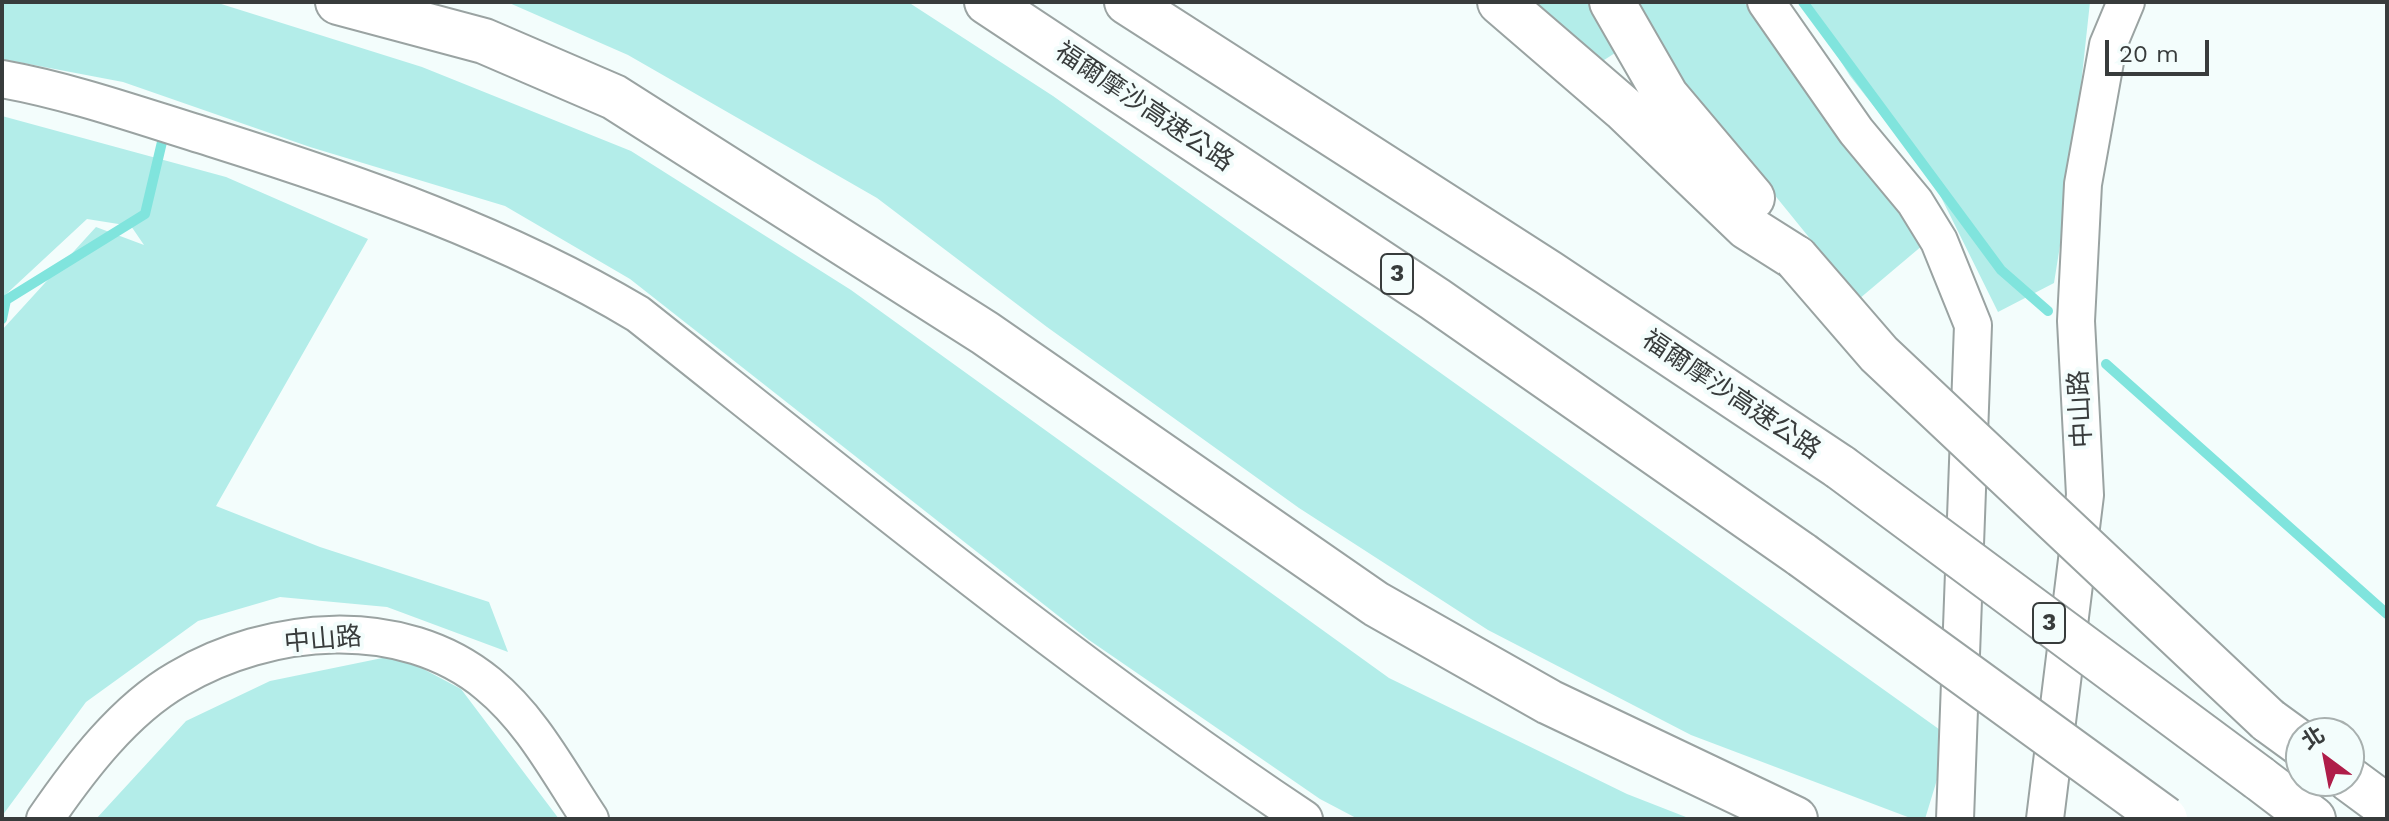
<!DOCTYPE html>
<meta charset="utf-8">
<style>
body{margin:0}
#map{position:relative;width:2389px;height:821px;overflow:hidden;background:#f3fdfc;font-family:"Work Sans","Noto Sans TC",sans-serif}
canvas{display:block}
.frame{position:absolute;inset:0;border:4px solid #383c3c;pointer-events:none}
.north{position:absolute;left:2285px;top:717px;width:80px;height:80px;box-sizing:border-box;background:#f3fdfc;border:2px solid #a8b0af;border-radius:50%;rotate:328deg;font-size:22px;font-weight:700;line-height:32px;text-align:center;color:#383c3c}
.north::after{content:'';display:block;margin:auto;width:28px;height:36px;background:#af1d49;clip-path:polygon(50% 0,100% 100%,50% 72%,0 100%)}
.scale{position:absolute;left:2105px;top:40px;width:104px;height:36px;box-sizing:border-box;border:4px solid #383c3c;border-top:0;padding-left:10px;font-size:24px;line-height:28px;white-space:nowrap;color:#383c3c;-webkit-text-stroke:6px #f3fdfc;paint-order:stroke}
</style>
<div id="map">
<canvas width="2389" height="821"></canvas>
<div class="frame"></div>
<div class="north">北</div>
<div class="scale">20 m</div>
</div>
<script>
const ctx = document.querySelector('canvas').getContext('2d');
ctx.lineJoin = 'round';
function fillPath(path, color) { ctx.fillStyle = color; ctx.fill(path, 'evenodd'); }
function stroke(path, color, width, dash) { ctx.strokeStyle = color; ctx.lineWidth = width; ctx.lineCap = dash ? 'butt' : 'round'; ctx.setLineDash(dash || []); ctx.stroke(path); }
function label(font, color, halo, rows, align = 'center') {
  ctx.font = font + ' "Work Sans","Noto Sans TC",sans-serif'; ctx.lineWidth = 8; ctx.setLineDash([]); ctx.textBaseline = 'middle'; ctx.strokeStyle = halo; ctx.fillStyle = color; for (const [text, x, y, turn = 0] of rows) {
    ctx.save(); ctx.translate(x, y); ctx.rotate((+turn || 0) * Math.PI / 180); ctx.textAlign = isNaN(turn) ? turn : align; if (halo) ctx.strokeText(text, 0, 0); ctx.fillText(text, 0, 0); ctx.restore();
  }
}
fillPath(new Path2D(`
 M2 2 218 3 422 67 631 151 851 290 1389 678 1627 794 1691 819H1358L1320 799 1089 640 630 279 505 206 310 147 123 82 2 59Z
 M507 2H908L1053 96 1950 737 1925 819H1913L1691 735 1488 630 1299 508 1047 327 877 198 628 55Z
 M1536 2H1587L1615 53 1598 64Z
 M1639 2H1744L1923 245 1859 299 1687 87Z
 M1803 2H2090L2071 177 2054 283 1998 312 1934 183 1850 76Z
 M2 116 226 177 368 239 216 506 320 547 489 602 508 652 387 607 280 597 198 621 86 702 2 816V330L96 227 144 245 131 226 87 219 2 298Z
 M397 655 461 689 559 819H96L186 721 270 681Z`), '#b3ede9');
stroke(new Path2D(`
 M1803 2 2001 270 2048 311
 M2 319 6 300 145 214 162 142
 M2106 364 2387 614`), '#80e4dd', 10);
const minor = new Path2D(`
 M1766 2 1856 131 1915 202 1939 241 1973 325 1955 819
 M2 79C74 92 143 117 212 138 358 184 506 235 638 314 856 487 1072 664 1304 819
 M45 819C80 768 124 710 178 679 269 625 402 613 488 684 532 720 558 771 590 819
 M2045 819 2085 495 2076 321 2083 184 2108 45 2126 2`);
const highway = new Path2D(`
 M338 2 484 41 614 97 985 333 1376 604 1549 702 1795 819
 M987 2 1435 299 1802 555
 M1127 2 1549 273 1840 467
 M1500 2 1623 108 1747 227 1796 258
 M1612 2 1666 96 1752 198
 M2268 720 2301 744
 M2259 778 2313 819
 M2349 779 2387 807`);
stroke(minor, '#9aa3a2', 40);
stroke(highway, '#9aa3a2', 48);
stroke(minor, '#fff', 36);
stroke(highway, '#fff', 44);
const highwayBridge = new Path2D(`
 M1796 258 1879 354 2268 720
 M1840 467 2259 778
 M1802 555 2165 819`);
stroke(highwayBridge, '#9aa3a2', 48, []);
stroke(highwayBridge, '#fff', 44);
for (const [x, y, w] of [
 [1397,274,32],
 [2049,623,32]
]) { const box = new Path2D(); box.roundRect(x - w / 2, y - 20, w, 40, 6); ctx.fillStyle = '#f3fdfc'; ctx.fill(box); stroke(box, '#383c3c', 2); }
label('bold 24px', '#383c3c', null, [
 ["3",1397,274],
 ["3",2049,623]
]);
label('26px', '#383c3c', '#f3fdfc', [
 ["福爾摩沙高速公路",1144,107,34],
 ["福爾摩沙高速公路",1731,395,34],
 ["中山路",2081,409,-93],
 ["中山路",323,640,-5]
]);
</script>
